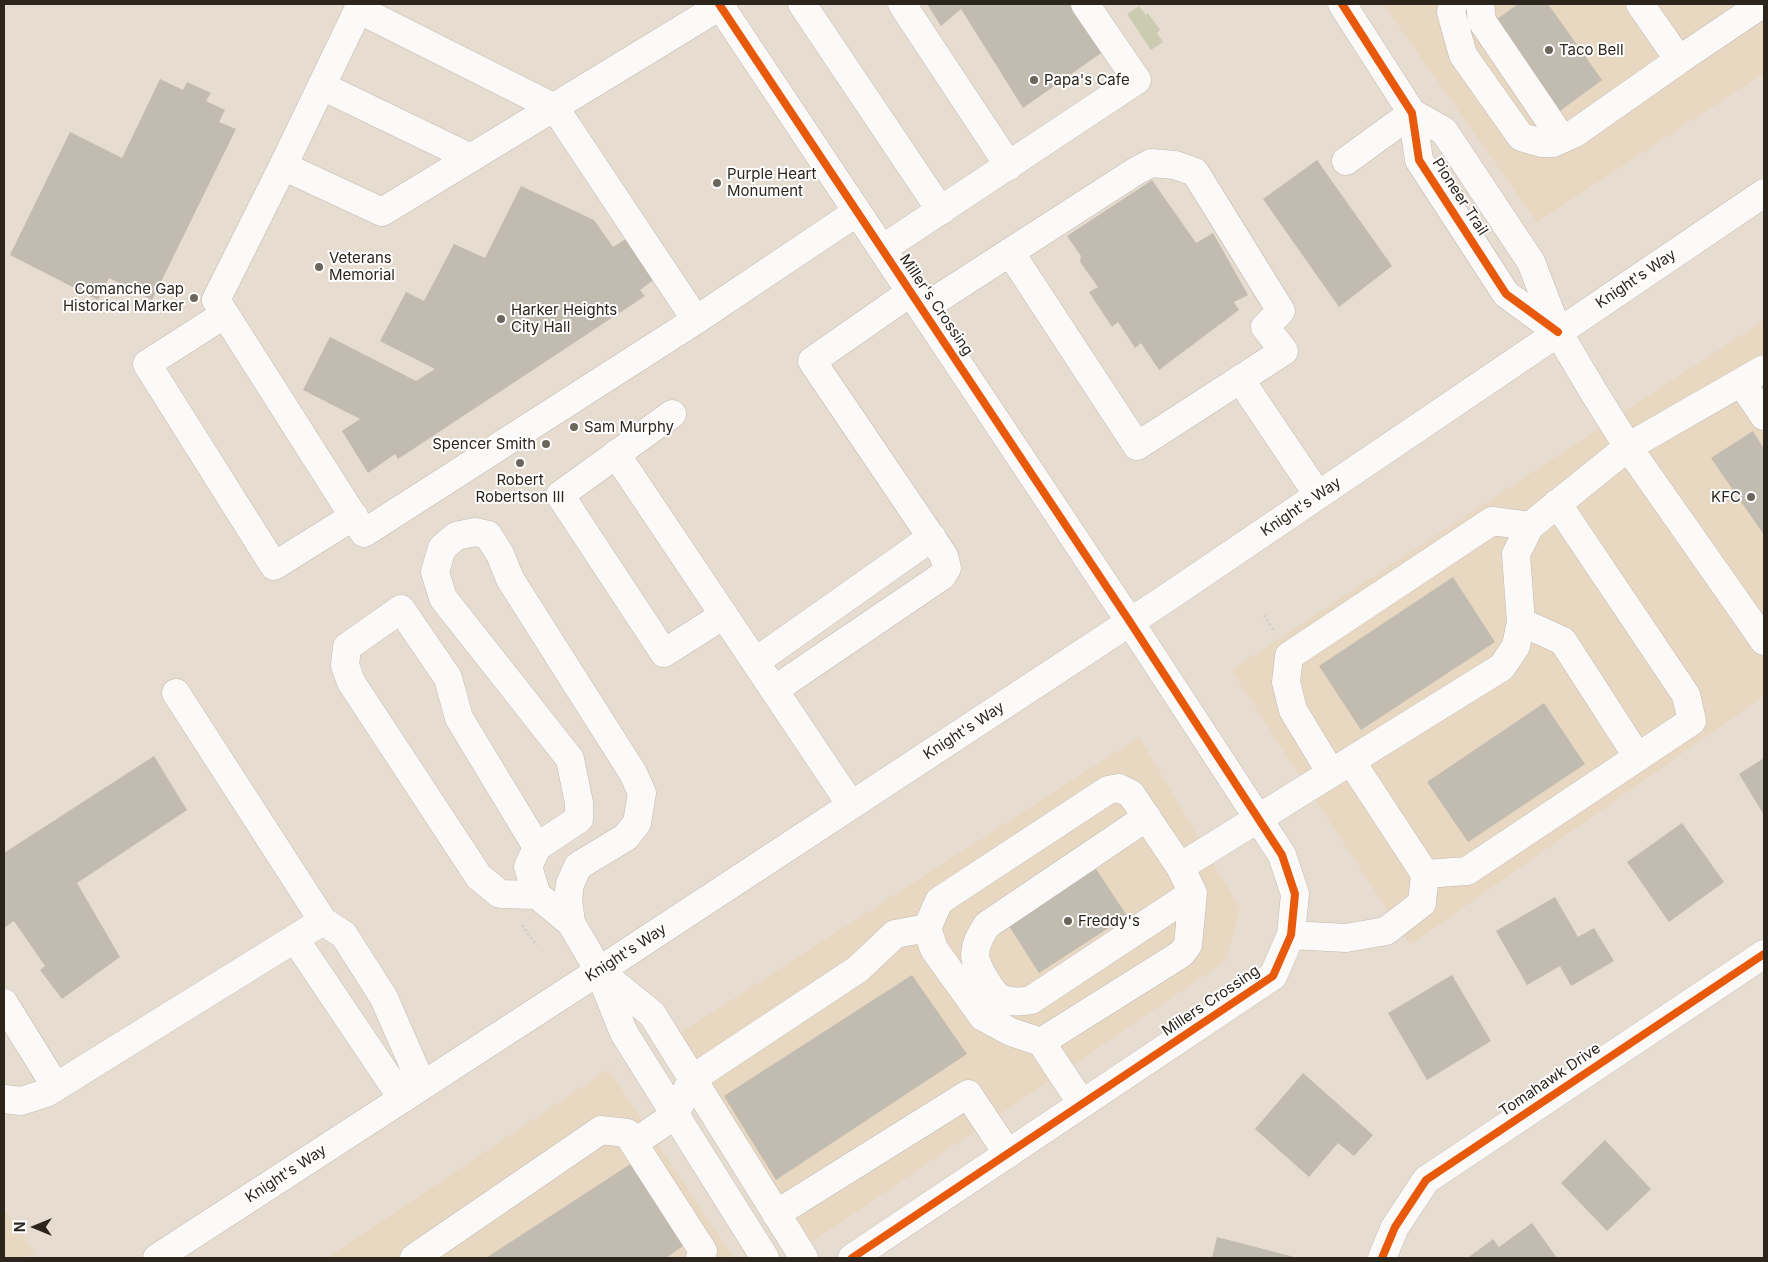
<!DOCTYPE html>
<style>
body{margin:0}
#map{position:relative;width:1768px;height:1262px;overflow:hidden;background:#e6ddd0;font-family:Inter,sans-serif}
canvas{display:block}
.frame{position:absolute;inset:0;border:5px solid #2b251c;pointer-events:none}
.north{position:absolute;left:10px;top:1202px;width:50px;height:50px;-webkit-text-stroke:4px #fff;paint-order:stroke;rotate:270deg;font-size:14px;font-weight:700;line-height:20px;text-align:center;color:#2b251c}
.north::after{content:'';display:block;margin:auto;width:18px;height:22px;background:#2b251c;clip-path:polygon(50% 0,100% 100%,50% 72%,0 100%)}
</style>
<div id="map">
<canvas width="1768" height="1262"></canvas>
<div class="frame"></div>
<div class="north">N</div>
</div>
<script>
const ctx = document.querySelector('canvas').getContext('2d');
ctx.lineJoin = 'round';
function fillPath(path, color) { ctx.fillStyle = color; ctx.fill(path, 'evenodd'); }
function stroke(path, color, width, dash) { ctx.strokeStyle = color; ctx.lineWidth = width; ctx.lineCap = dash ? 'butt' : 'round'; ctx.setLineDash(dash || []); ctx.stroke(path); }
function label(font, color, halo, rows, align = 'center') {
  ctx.font = font + ' Inter,sans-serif'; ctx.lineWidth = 4; ctx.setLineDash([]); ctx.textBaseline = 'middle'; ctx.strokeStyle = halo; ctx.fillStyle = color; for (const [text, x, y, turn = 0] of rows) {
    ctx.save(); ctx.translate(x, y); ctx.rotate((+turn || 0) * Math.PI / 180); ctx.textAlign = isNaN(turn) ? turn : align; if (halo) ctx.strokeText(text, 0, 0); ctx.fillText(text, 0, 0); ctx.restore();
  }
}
fillPath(new Path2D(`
 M1383 4H1764V73L1537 222Z
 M1764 320V696L1410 945 1231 670Z
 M1139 737 1240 908 1226 961 810 1243 677 1035Z
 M608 1069 734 1258H327Z
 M4 1209 35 1252 25 1258H4Z`), '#e8d8c2');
fillPath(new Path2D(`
 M1139 6 1146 15 1148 13 1160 30 1157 33 1163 42 1151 50 1127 14Z`), '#cbcbb2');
fillPath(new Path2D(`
 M927 4H1071L1104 51 1023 108 961 9 941 26Z
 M1518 4H1548L1602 80 1560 111 1496 20Z
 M160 79 183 90 187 82 211 93 206 101 225 110 219 122 236 129 152 300 109 278 98 300 10 255 70 132 122 158Z
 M1317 160 1392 266 1339 307 1263 199Z
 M1152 180 1196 243 1213 233 1248 295 1234 302 1239 310 1159 370 1141 343 1135 348 1118 322 1112 327 1089 292 1098 287 1080 262 1081 256 1067 236Z
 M521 186 594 220 613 247 649 224 664 246 643 258 656 278 640 290 645 296 398 459 395 454 368 473 342 431 360 419 303 390 330 337 416 381 435 369 380 341 406 292 424 301 454 244 485 258Z
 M1753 431 1764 449V535L1711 458Z
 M1453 577 1495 642 1361 730 1319 666Z
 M1544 703 1585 764 1468 842 1427 782Z
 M154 756 187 810 77 883 120 957 62 999 40 970 45 966 14 921 4 928V853Z
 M1764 758V815L1739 774Z
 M1682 823 1724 882 1669 922 1627 862Z
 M1096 869 1127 916 1039 973 1009 926Z
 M1555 897 1578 937 1594 928 1614 961 1571 986 1560 966 1527 985 1496 931Z
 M912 975 967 1054 776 1180 724 1096Z
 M1452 975 1491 1041 1427 1080 1388 1013Z
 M1303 1073 1373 1135 1354 1156 1338 1143 1309 1177 1255 1129Z
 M1605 1140 1651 1189 1607 1231 1561 1183Z
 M632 1163 683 1246 666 1258H486Z
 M1532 1223 1557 1258 1469 1257 1493 1239 1499 1247Z
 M1217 1237 1298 1258H1212Z`), '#c1bbb0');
const minor = new Path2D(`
 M361 4 283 166 216 300 364 533 696 320 857 212
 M719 4 1130 622 1282 855 1295 894 1291 935 1273 976 852 1258
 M802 4 941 211
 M902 4 1009 166
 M1342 4 1412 113 1419 160 1506 294 1558 332
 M1453 4 1451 12 1463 55 1521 137 1542 143H1553L1575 133 1679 60
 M1480 4 1482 21 1562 139
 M1640 4 1679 60 1762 4
 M358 9 555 108 696 320
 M322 86 471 158
 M1412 113 1444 131 1531 262 1558 332 1593 391 1628 447 1764 641
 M1346 161 1412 113
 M283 166 382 212 720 6
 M882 249 1137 80 1085 4
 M922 309 1136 171 1151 163 1175 165 1195 172 1281 311 1265 327 1284 351 1137 446 1010 252
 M225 314 147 364 274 566 354 516
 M1240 379 1318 495
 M1741 382 1764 416
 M672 414 560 495 664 653 724 615
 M616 454 851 805
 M1521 622 1563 641 1637 756
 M755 662 932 537
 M774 690 942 576 947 568 944 556 812 361 911 292
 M176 693 323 921 344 935 384 998 422 1085
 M1331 773 1293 710 1286 682 1289 656 1492 521 1530 526
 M1147 817 987 925C981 935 976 942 975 954 974 963 992 994 1000 998 1010 1003 1021 1002 1031 1000L1193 893
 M537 847 459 718 448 678 401 609 347 647 345 665 351 682 479 877 500 894 537 895
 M1180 867 1502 667 1516 646 1521 622 1516 554 1530 526 1628 447 1764 369
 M1425 874 1467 871 1692 721 1686 695 1557 503
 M571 923 568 899 570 884 578 866 626 837 637 823 642 793 633 773 510 579 500 554 488 535 475 532 456 536 442 548 435 572 443 598 570 759 579 803V819L537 847 528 867 537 895 571 923 599 971 624 1033 765 1258
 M1291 935 1346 938 1386 931 1422 903 1425 874 1351 761
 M295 939 402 1098
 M600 972 652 1014 804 1258
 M4 1003 56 1087
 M1041 1042 1181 954 1188 945 1193 893 1180 867 1131 794 1119 788 1108 790 939 901 927 928 934 949 983 1017 1011 1032 1041 1042 1082 1104
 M4 1099 21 1101 46 1093 323 921
 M634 1143 675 1115 692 1079 858 969 895 934 927 928
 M776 1214 968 1094 1008 1154
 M414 1258 601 1130 627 1133 703 1251 700 1258
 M1382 1258 1395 1227 1426 1180 1764 954`);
const major = new Path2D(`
 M157 1258 599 971 1165 599 1764 193`);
stroke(minor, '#c1bab1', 29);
stroke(major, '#c1bab1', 29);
stroke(new Path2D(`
 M1264 615 1274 631
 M522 925 537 946`), '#d3d0cd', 3, [2.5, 2.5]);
stroke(minor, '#fbfaf8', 28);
stroke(major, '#fbfaf8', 28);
stroke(new Path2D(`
 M719 4 1130 622 1282 855 1295 894 1291 935 1273 976 852 1258
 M1342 4 1412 113 1419 160 1506 294 1558 332
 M1382 1258 1395 1227 1426 1180 1764 954`), '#e8590c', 8);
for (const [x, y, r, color] of [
 [1549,50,5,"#6c655b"],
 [1034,80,5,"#6c655b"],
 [717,183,5,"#6c655b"],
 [319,267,5,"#6c655b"],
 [194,298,5,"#6c655b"],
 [501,319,5,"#6c655b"],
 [574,427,5,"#6c655b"],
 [546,444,5,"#6c655b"],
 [520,463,5,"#6c655b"],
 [1751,497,5,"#6c655b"],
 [1068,921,5,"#6c655b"]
]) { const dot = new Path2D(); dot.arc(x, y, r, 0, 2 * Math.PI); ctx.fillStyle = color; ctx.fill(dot); stroke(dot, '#fff', 2); }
label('15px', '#2b251c', '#fff', [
 ["Taco Bell",1559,50],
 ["Papa's Cafe",1044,80],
 ["Purple Heart",727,174],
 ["Monument",727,191],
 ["Veterans",329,258],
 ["Memorial",329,275],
 ["Comanche Gap",184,289,"right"],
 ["Historical Marker",184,306,"right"],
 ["Harker Heights",511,310],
 ["City Hall",511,327],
 ["Sam Murphy",584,427],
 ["Spencer Smith",536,444,"right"],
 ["Robert",520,480,"center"],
 ["Robertson III",520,497,"center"],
 ["KFC",1741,497,"right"],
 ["Freddy's",1078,921]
], 'left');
label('15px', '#2b251c', '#fff', [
 ["Pioneer Trail",1460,197,57],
 ["Knight's Way",1636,279,-34],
 ["Miller's Crossing",936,305,56],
 ["Knight's Way",1301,507,-34],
 ["Knight's Way",964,731,-33],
 ["Knight's Way",626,953,-33],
 ["Millers Crossing",1211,1001,-34],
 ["Tomahawk Drive",1550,1080,-34],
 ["Knight's Way",286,1174,-33]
]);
</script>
